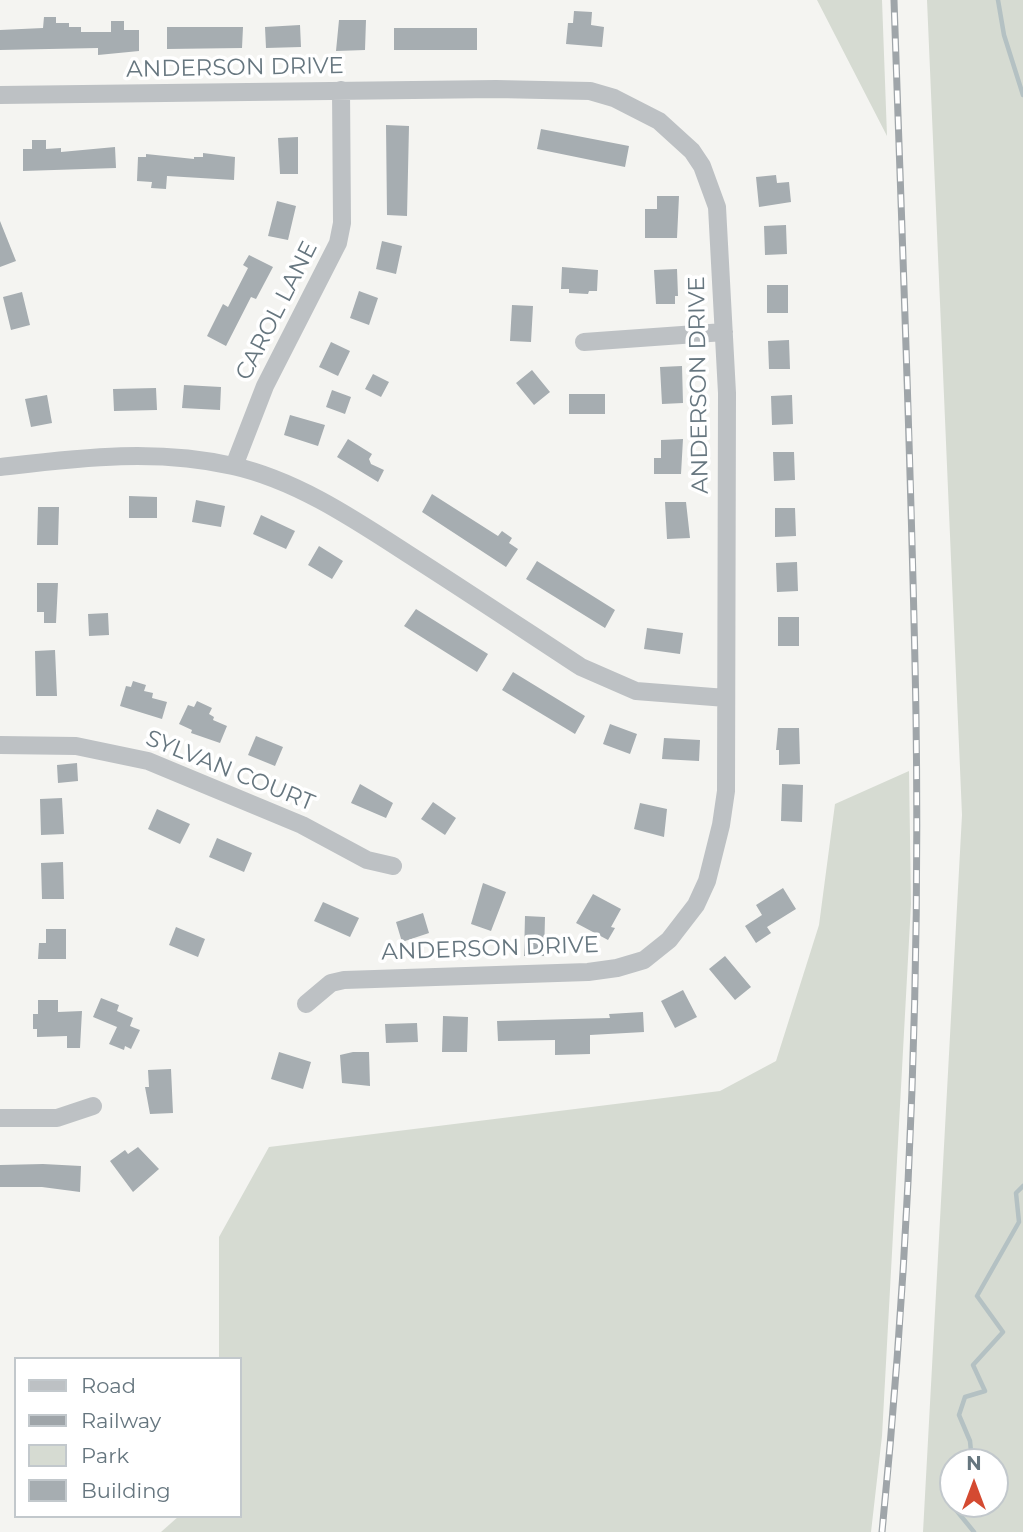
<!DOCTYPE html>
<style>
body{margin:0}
#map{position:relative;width:1023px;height:1532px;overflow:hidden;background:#f4f4f1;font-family:Montserrat,sans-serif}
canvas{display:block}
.legend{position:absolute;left:14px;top:1357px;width:228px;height:161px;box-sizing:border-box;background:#fff;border:2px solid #c2c8cc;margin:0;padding:9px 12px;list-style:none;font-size:21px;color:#66767f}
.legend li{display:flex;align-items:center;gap:14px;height:35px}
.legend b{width:35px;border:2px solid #c2c8cc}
.north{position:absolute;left:939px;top:1448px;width:70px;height:70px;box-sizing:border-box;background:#fff;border:2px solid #c2c8cc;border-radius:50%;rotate:0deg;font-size:19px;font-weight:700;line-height:28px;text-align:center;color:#66767f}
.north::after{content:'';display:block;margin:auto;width:24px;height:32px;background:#d44a31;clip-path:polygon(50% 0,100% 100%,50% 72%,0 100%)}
</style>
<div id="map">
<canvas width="1023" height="1532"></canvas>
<ul class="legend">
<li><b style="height:9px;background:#bdc1c4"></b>Road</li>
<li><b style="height:9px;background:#9fa5a9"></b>Railway</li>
<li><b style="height:19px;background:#d6dbd2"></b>Park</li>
<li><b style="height:19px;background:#a6adb1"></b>Building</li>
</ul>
<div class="north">N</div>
</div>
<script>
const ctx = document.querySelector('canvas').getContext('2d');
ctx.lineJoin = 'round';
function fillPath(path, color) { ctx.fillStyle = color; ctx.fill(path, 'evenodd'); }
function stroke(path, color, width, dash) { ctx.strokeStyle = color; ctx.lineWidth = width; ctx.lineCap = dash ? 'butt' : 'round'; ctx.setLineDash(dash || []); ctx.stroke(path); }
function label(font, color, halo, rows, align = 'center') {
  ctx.font = font + ' Montserrat,sans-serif'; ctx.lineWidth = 7; ctx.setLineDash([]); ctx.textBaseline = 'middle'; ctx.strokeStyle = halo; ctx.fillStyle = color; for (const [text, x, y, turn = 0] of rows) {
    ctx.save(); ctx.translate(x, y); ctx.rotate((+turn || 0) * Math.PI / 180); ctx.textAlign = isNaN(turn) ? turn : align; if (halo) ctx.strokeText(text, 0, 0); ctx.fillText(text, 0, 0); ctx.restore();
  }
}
fillPath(new Path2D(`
 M817 0H882L887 136Z
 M927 0H1023V1532H923L962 815ZM995 1462V1504H953V1462Z
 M909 771 911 904 882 1436 871 1532H161L179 1516H240V1359H219V1237L269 1147 720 1091 776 1061 819 925 835 804Z`), '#d6dbd2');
stroke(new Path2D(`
 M998 0 1004 35 1023 95
 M972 1462 970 1441 959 1415 965 1397 985 1391 973 1365 1003 1332 977 1296 1019 1222 1016 1193 1023 1186
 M953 1474 952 1505 974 1532`), '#b4c1c3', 4.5);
fillPath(new Path2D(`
 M574 11 592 12 591 25 604 27 602 47 566 44 568 23H573Z
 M44 17H56V23H69V27H81V32H111V21H124V30H139V51L98 55V48L0 50V30L43 28Z
 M339 20H366L365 50 336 51Z
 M300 25 301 47 266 48 265 27Z
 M167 27H243L242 48 167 49Z
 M394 28H477V50H394Z
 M386 125 409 126 407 216 387 215Z
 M541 129 629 146 625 167 537 149Z
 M298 137V174H280L278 138Z
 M32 140H46V149L61 148V152L115 147 116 168 23 171V149H32Z
 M203 153 235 157 234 180 167 176 166 189 151 188 152 182 137 181 138 157H146V154L194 159V157H203Z
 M776 175 777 183 789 182 791 202 759 207 756 177Z
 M657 196H679L677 238H645V209H657Z
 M277 201 296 206 288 240 268 236Z
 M0 221 16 261 0 267Z
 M786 225 787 254 765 255 764 226Z
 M382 241 402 246 396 274 376 269Z
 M249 255 273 267 256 299 251 297 226 346 207 336 223 304 228 307 248 268 243 265Z
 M562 267 598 270 597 291H589L588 294 569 293V289H561Z
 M677 269 678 296H675V304H656L654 270Z
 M767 285H788V313H767Z
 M359 291 378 298 369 325 350 318Z
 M22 292 30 325 11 330 3 297Z
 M512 305 533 306 531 342 510 341Z
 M789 340 790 369H769L768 341Z
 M331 342 350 351 338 376 319 367Z
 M682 366 683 403 662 404 660 367Z
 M532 370 550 392 534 405 516 383Z
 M373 374 389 382 381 397 365 389Z
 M184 385 221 387 220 410 182 408Z
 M156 388 157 410 114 411 113 389Z
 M332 390 351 397 345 414 326 407Z
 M569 394H605V414H569Z
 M47 395 52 423 31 427 25 399Z
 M792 395 793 424 772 425 771 396Z
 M290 415 325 425 318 446 284 435Z
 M348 439 372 454 369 459 371 464 384 470 378 482 337 457Z
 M683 439 681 474H654V458H661V440Z
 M773 452H794L795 480 774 481Z
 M432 494 498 536 502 531 512 538 509 543 518 549 506 567 422 512Z
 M129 496 157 497V518H129Z
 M196 500 225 506 221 527 192 522Z
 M665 502H686L690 538 667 539Z
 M38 507H59L58 545H37Z
 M775 508H795L796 536 775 537Z
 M261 515 295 531 286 549 253 534Z
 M319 546 343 561 332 579 308 565Z
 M537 561 615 610 605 628 526 579Z
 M797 562 798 591 777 592 776 563Z
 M37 583H58L56 623H44V612H37Z
 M416 609 488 654 477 672 404 626Z
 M108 613 109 635 89 636 88 614Z
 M778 617H799V646H778Z
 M647 628 683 633 680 654 644 649Z
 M55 650 57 696H36L35 651Z
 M513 672 585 716 575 734 502 690Z
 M133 681 146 685 144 691 153 693 152 698 167 702 162 719 120 706 126 686 131 687Z
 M197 701 212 708 209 714 214 717 213 720 227 726 220 743 191 733 192 730 179 724 188 705 194 707Z
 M610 724 637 734 630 754 603 744Z
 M778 728H799L800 764 779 765V750H776Z
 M256 736 283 747 275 766 248 755Z
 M664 738 700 740 699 761 662 759Z
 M77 763 78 781 58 783 57 765Z
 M360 784 393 803 386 818 351 803Z
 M782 784 803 785 802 822 781 821Z
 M62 798 64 834 41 835 40 799Z
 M433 802 456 818 445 835 421 819Z
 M640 803 667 809 664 837 634 829Z
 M157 809 190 824 180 844 148 829Z
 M217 838 252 853 244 872 209 857Z
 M63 862 64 899H42L41 863Z
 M483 883 506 892 491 931 471 924Z
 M783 888 796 909 767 927 771 933 756 943 745 926 762 915 756 905Z
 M593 894 621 909 611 927 615 928 608 940 576 923Z
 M323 902 359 918 350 937 314 921Z
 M423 913 429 933 402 942 396 922Z
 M525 916 545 917 544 956H524Z
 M176 927 205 939 198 957 169 945Z
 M46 929H66V959H38L39 943H46Z
 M725 956 751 987 735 1000 709 969Z
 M683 990 697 1017 675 1028 661 1001Z
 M101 998 119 1005 117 1011 133 1018 130 1026 140 1030 131 1049 125 1046 124 1050 109 1044 117 1027 93 1017Z
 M38 1000H58V1012L82 1011 80 1048H67V1036L37 1037V1029H33V1014H38Z
 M643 1012 644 1032 590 1035V1054L555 1055V1040L498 1041 497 1021 610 1018 609 1014Z
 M443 1016 468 1017 467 1052H442Z
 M417 1023 418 1042 386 1043 385 1024Z
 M279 1052 311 1062 303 1089 271 1079Z
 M353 1052H369L370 1086 342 1083 340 1055Z
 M171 1069 173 1113 150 1114 145 1087H149L148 1070Z
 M138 1147 159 1169 133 1192 110 1161 125 1150 128 1154Z
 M43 1164 81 1166 80 1192 42 1187H0V1165Z`), '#a6adb1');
stroke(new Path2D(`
 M0 95 496 89 590 91 614 98 659 121 692 151 702 166 717 207 727 393 726 791 721 825 707 881 696 905 669 940 644 960 617 968 588 972 344 980 331 983 306 1004
 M584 342 724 332
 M234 466 265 386 338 243 342 223 341 90
 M0 467C78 458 155 448 233 466 296 480 354 519 408 554 466 591 523 629 581 667L636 691 726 698
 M0 745 76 746 148 761 302 825 367 860 393 866
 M0 1118H57L93 1106`), '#bdc1c4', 18);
const rail = new Path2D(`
 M882 1532C909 1261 920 988 916 716 912 478 902 239 894 0`);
stroke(rail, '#9fa5a9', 7);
stroke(rail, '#fff', 4.5, [13]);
label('23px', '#66767f', '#fff', [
 ["ANDERSON DRIVE",235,68,-1],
 ["CAROL LANE",277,311,-63],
 ["ANDERSON DRIVE",699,385,-91],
 ["SYLVAN COURT",230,771,22],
 ["ANDERSON DRIVE",490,949,-2]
]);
</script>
